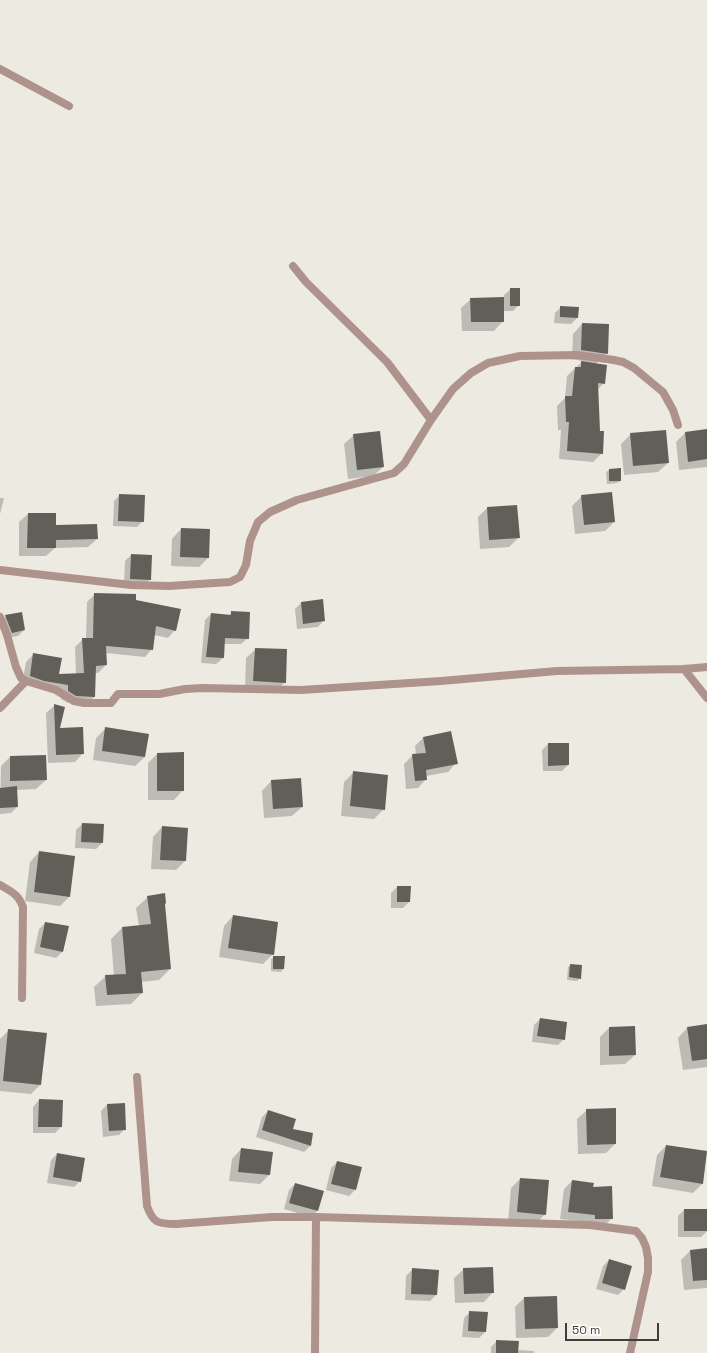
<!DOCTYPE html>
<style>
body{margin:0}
#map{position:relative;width:707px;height:1353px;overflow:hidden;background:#eceae1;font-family:"Space Grotesk",sans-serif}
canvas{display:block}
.scale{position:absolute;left:565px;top:1323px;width:94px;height:18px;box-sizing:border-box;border:2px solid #3e3d3a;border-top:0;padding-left:5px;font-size:12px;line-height:14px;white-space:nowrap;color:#3e3d3a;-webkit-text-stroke:3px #fff;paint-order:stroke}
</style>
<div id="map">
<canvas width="707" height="1353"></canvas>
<div class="scale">50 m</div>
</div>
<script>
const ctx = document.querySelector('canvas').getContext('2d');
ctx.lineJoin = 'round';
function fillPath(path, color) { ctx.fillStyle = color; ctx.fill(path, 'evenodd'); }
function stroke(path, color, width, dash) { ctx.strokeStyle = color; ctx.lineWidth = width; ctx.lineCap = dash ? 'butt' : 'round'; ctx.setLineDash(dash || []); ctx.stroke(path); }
fillPath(new Path2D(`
 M511 289 519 305 513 311H503V321L494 331H462L461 308 471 299 504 298V295Z
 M561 307 577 318 571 324 554 323 555 313Z
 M582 324 607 353 596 364 604 383 597 390 599 432 602 453 593 462 559 459 561 430H558L557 406 565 398 567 376 583 361 572 359 573 334Z
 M707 430V467L679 470 676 442 685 433Z
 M631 434 668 463 658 472 624 475 621 444Z
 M354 435 383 467 373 476 348 479 344 444Z
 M609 470 620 481 617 483 607 484 606 472Z
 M120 495 143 521 137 527 113 526 114 501Z
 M582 496 614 522 605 531 575 534 572 506Z
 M0 498H4L0 514Z
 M487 508 518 538 509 547 480 549 478 517Z
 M28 514 55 526 97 539 88 547 55 548 46 556H19V522Z
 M181 529 209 530 208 558 199 567 171 566 172 539Z
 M131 555 150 579 144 586 124 585 125 561Z
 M95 594 135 601 175 630 168 638 154 635 152 649 145 657 106 653V665L98 673H95L94 697 87 704 68 703 61 699V692L22 684 26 662 34 654 58 675H76L75 647 83 639H86L87 602Z
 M301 603 324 620 318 627 297 629 295 609Z
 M232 612 248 638 241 644H224L223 658 216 664 201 663 205 620 211 614 228 616Z
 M6 616 24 630 18 636 6 638 0 622Z
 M256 649 285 682 275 692 245 690 246 658Z
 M55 705 58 729 83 753 75 762 48 763 46 713Z
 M106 728 145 757 135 766 93 760 96 738Z
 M423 738 456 763 448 772 426 776V779L418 788 406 789 404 764 413 755H416L415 746Z
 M548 744 568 765 562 771H543L542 750Z
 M157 754 183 790 174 800H148V763Z
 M10 757 46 780 36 789 16 790 17 807 11 813 0 814 1 766Z
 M354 772 384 809 374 819 341 816 344 782Z
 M271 781 302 807 292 816 264 818 262 791Z
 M82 824 102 843 96 849 75 848 76 830Z
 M162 827 187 829 185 861 176 870 151 869 153 837Z
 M39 852 69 897 60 906 25 901 30 862Z
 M397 887 409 902 403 908H391V893Z
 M148 897 164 905 170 969 159 980 141 982 142 993 131 1004 96 1006 94 987 106 976H114L111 939 122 928 139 926 136 908Z
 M233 916 273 954 263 964 219 957 224 926Z
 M45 923 62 952 56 958 34 953 39 929Z
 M274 957 283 969 281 972 271 971V959Z
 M571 965 580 978 577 981 567 980 568 967Z
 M540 1019 564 1039 558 1045 532 1042 534 1025Z
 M707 1026V1067L683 1070 678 1038 687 1028Z
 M609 1028 635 1055 625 1064 600 1065V1037Z
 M9 1030 40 1085 31 1094 0 1091V1039Z
 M39 1100 61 1127 55 1133H33V1107Z
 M107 1105 125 1129 119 1135 103 1137 101 1111Z
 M587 1110 615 1144 606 1153 578 1154 577 1119Z
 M268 1111 310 1146 304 1152 256 1137 262 1117Z
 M666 1146 707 1152 702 1184 693 1193 652 1186 657 1155Z
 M241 1149 272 1153 269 1175 260 1184 229 1181 232 1159Z
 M57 1154 80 1181 74 1187 47 1183 51 1160Z
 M337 1162 355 1190 349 1196 326 1190 331 1168Z
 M520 1179 545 1214 536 1224 508 1222 511 1188Z
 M572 1181 592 1188 612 1218 604 1226 587 1222 560 1219 564 1189Z
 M295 1184 322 1192 317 1211 311 1217 284 1209 289 1190Z
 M684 1210H707V1231L701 1237H678V1216Z
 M707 1249V1288L684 1290 681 1260 690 1251Z
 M609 1260 624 1289 618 1295 596 1289 603 1266Z
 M413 1269 436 1295 430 1301 405 1300 406 1276Z
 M464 1269 493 1292 484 1302 455 1303 454 1278Z
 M524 1298 557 1328 548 1337 516 1338 515 1307Z
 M470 1312 487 1313 485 1332 479 1338 462 1337 464 1318Z
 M497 1341 517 1350 534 1351V1353H491V1347Z`), '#0003');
fillPath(new Path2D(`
 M510 288H520V306H510Z
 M504 297V322H471L470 298Z
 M560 306 579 307 578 318 560 317Z
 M582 323 609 324 608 354 581 350Z
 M581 361 607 365 605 384 598 383 600 431H604L603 454 567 451 569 422H566L565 396H572L575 367H581Z
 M707 429V459L688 462 685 432Z
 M666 430 669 463 633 466 630 433Z
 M380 431 384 467 357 470 353 434Z
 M621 468V481H609V469Z
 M612 492 615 522 584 525 581 495Z
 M119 494 145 495 144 522 118 521Z
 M517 505 520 538 489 540 487 507Z
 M28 513H56V525L97 524 98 539 56 540V548H27Z
 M181 528 210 529 209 558 180 557Z
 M131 554 152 555 151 580 130 579Z
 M94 593 136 594V600L181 609 176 631 156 626 153 650 106 646 107 665 96 666 95 697 76 696 68 691V685L44 681 30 676 33 653 62 658 59 674 84 673 82 638H93Z
 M323 599 325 621 303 624 301 602Z
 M231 611 250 612 249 639 225 638 224 658 206 657 211 613 231 615Z
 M22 612 25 630 12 633 5 615Z
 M255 648 287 649 286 683 253 681Z
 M54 704 65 707 60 728 83 727 84 754 56 755Z
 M105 727 149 734 145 757 102 751Z
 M451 731 458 764 426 770 427 780 415 781 412 754 426 753 423 737Z
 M548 743H569V765L548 766Z
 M184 752V791H157V753Z
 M46 755 47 780 10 781V756Z
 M353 771 388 775 385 810 350 806Z
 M301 778 303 807 273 809 271 780Z
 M17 786 18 807 0 808V788Z
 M82 823 104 824 103 843 81 842Z
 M162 826 188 828 186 861 160 860Z
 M39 851 75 856 70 897 34 892Z
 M397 886H411L410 902H397Z
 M165 893 166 903 165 904 171 969 141 972 143 993 107 995 105 975 126 974 122 927 151 924 147 896Z
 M233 915 278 922 274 955 228 948Z
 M45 922 69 926 63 952 40 947Z
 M273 956H285L284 969H273Z
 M570 964 582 965 581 979 569 977Z
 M540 1018 567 1022 565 1040 537 1036Z
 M707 1024V1059L692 1061 687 1027Z
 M635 1026 636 1055 609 1056V1027Z
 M8 1029 47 1033 41 1085 3 1081Z
 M39 1099 63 1100 62 1127H38Z
 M125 1103 126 1130 109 1131 107 1104Z
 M616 1108V1144L587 1145 586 1109Z
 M268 1110 296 1119 293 1129 313 1133 311 1146 262 1130Z
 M666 1145 707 1151 703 1184 660 1177Z
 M241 1148 273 1152 270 1175 238 1172Z
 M57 1153 85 1158 81 1182 53 1177Z
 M337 1161 362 1167 356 1190 331 1184Z
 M520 1178 549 1180 546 1215 517 1212Z
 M572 1180 594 1183 593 1187 612 1186 613 1219H595V1215L568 1212Z
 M295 1183 324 1191 318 1211 289 1203Z
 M684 1209H707V1231H684Z
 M707 1248V1280L693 1281 690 1250Z
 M609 1259 632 1266 625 1290 602 1283Z
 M493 1267 494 1293 464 1294 463 1268Z
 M412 1268 439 1270 437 1295 411 1294Z
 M557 1296 558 1328 525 1329 524 1297Z
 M469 1311 488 1312 486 1332 468 1331Z
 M496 1340 519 1341 518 1353H496Z`), '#615f58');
stroke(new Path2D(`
 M0 69 69 106
 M293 266 306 282 387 362 431 420
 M0 570 131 585 169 586 230 582 240 577 246 565 250 541 258 522 270 512 297 500 394 473 404 464 431 420 453 389 471 373 488 363 520 356 577 355 614 360 623 362 634 368 663 392 673 410 678 425
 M0 617 7 635 16 667 21 678 26 681 56 690 74 701 84 703H111L118 694H159L185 689 203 688 301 690 441 681 557 671 684 669 707 667
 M684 669 707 698
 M0 708 26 681
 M0 885C12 892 18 894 23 907L22 998
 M137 1077 147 1206C153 1223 158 1224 176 1224L272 1217H316L590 1225 636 1231 642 1238 646 1247 648 1258V1272L630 1353
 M315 1353 316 1217`), '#ad938c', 8);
</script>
